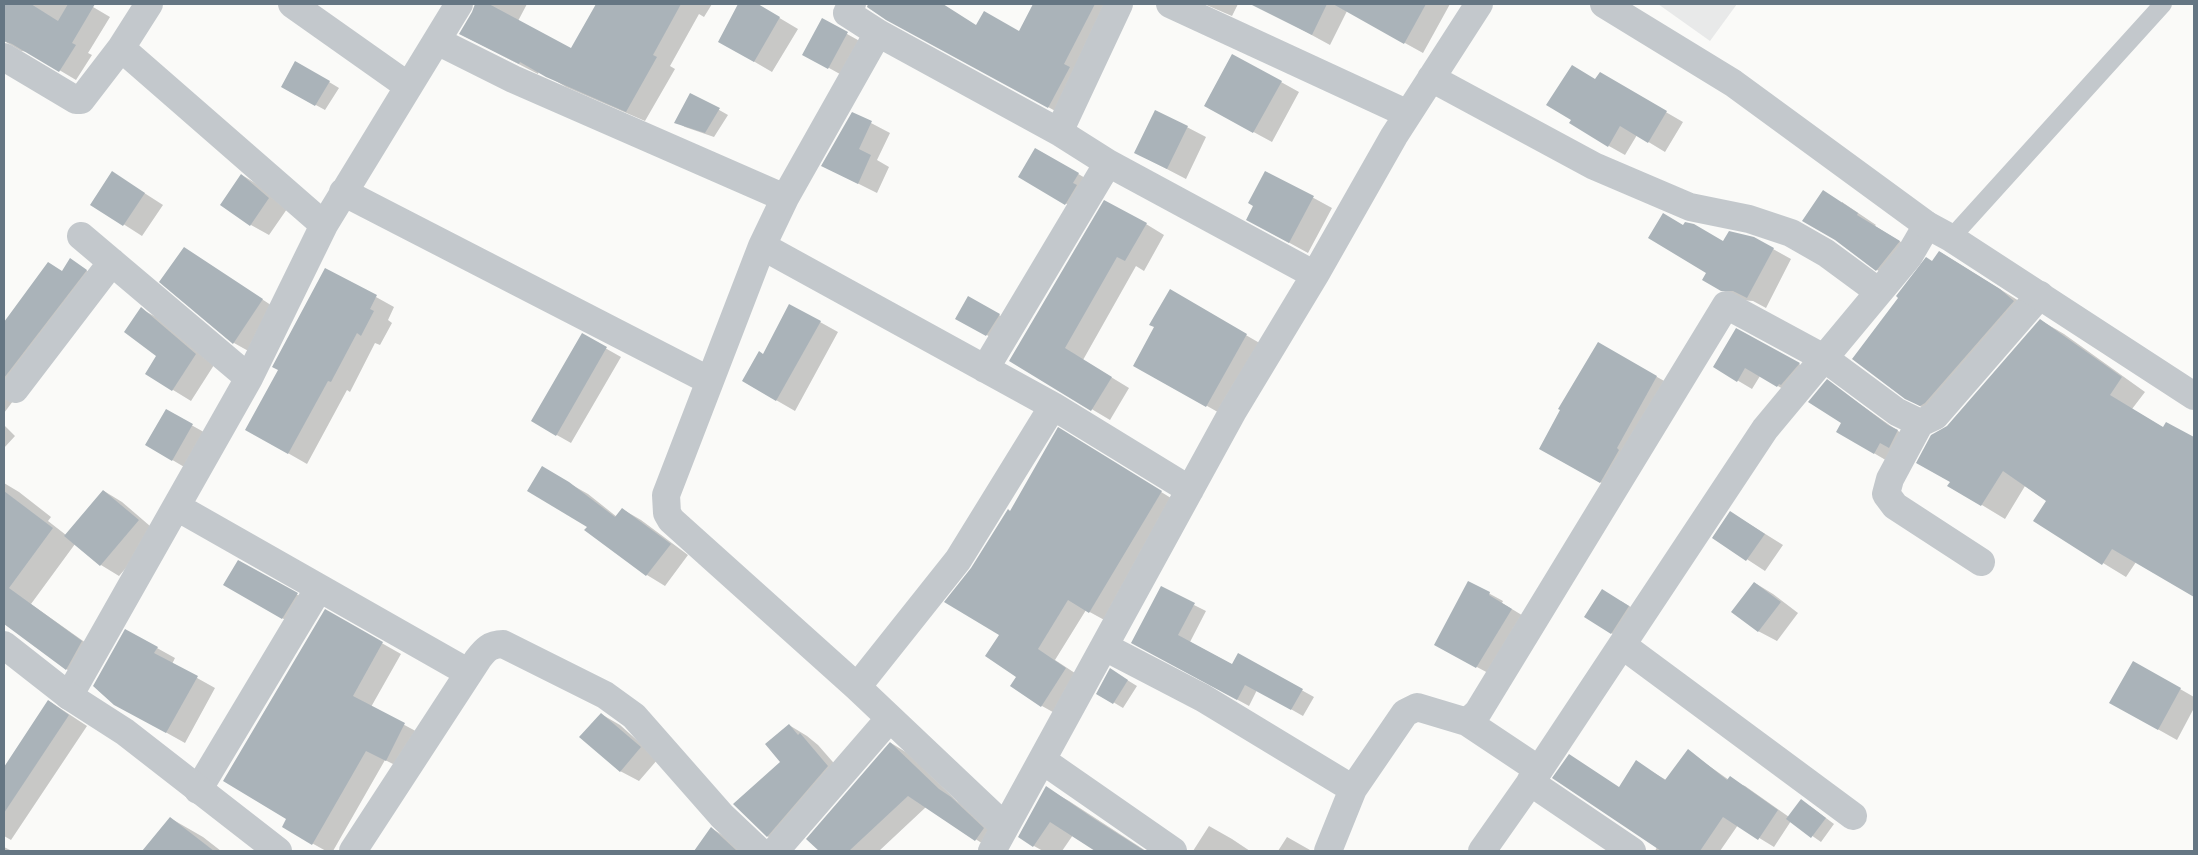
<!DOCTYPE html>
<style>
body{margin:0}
#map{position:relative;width:2198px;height:855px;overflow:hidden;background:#fafaf8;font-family:"Alegreya Sans",sans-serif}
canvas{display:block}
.frame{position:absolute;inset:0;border:5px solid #657683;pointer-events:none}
</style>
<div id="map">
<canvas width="2198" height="855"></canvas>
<div class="frame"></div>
</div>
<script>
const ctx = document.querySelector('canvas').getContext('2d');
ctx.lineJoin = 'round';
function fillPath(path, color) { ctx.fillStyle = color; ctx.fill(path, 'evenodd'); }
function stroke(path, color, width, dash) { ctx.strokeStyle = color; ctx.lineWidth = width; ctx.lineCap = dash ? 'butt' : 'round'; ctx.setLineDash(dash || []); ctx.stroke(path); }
fillPath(new Path2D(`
 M1658 4H1737L1710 41Z`), '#e8e9e9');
fillPath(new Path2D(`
 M4 4H88L110 17 88 53 92 55 76 80 29 52 21 51 4 41Z
 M476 4H527L518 21 572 50 588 32 604 4H712L704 17 699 14 670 66 675 69 645 121 566 87 539 71 538 74 460 34 474 12Z
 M739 4H756L798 29 772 72 719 41Z
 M874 4H939L976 26 1020 33 1034 4H1118L1066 117 871 8Z
 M1204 4H1238L1232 16Z
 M1281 4H1450L1423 53 1347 11 1330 45 1275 15Z
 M822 20 865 44 847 78 804 54Z
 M296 62 339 88 325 110 283 87Z
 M1600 74 1683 122 1665 152 1637 135 1625 155 1609 146 1596 81Z
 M1281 82 1299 92 1272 142 1224 116Z
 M691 94 728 115 714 137 685 127 676 122Z
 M1156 111 1206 137 1186 179 1136 153Z
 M852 113 890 133 877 160 889 167 877 193 823 166Z
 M1036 149 1097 185 1084 214 1020 177Z
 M1266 172 1332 208 1308 253 1266 230Z
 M113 173 163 205 142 236 92 204Z
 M242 175 260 186 287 209 269 235 251 225Z
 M1842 202 1876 225 1875 226 1917 252 1895 280 1877 270 1836 239Z
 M1146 224 1164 235 1144 271 1136 266 1083 360 1129 388 1110 420 1011 361Z
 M1684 227 1724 243 1773 249 1791 259 1766 308 1753 301 1741 300 1722 290 1708 272Z
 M184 248 280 311 252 353 234 343 161 281Z
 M1940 252 2019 301 1925 409 1906 398 1933 263Z
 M70 260 103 281 4 413V324L48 264 63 272Z
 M1170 291 1263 345 1223 415 1135 365 1156 327Z
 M376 297 394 307 388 320 392 323 380 345 375 343 350 392 347 390 307 464 265 440 280 370Z
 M968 298 1008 320 996 340 957 319Z
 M141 309 160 319 214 365 191 401 147 374 158 356Z
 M2040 320 2064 334 2145 392 2132 409 2164 428 2167 423 2194 439V595L2136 562 2126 577 2103 563 2047 501 2025 486 2005 519 1949 485 1951 482 1948 427Z
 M820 322 838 332 795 411 743 381Z
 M582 335 621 357 571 443 532 421Z
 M1598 344 1675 387 1618 492 1558 459Z
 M1799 364 1813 372 1792 394 1760 376 1752 389 1715 367Z
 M1827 381 1898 431 1912 439 1889 462 1838 432 1843 423Z
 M166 411 211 436 191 471 147 445Z
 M4 425 15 436 4 448Z
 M1077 440 1179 503 1108 622 1086 610 1055 660 1084 679 1060 716 1042 706 1018 677 972 569 1011 512Z
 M542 468 588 494 617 517 622 509 641 520 688 555 665 586 647 575 586 530 589 527Z
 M4 483 19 492 51 517 48 521 66 535 104 491 122 502 157 532 119 576 101 565 75 544 31 604 100 653 85 679 66 669 13 614 4 608Z
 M1730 512 1783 545 1765 571 1713 537Z
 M239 561 315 605 301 629 225 585Z
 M1468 582 1503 601 1502 603 1525 617 1490 674 1449 652Z
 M1755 583 1773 594 1798 613 1777 641 1758 631Z
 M1621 601 1647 617 1630 643 1611 633Z
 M1194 605 1206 611 1190 642 1233 665 1238 655 1314 697 1303 716 1257 690 1249 706 1144 649Z
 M325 611 401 654 371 707 423 735 405 770 385 760 333 851H326L283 827 288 818Z
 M157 648 175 658 172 664 215 688 185 743 115 704Z
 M2133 662 2194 697V708L2177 740 2129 713Z
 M1119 675 1137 686 1123 708 1098 693Z
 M49 701 87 726 11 840 4 836V769Z
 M601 714 620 725 658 759 639 781 620 771Z
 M789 725 807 736 818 745 846 777 786 846 767 836Z
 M891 743 909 754 957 801 969 809 1001 840 994 851 926 807 879 851H820L808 838Z
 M1688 751 1729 780 1745 786 1789 817 1810 806 1834 824 1821 842 1791 821 1774 847 1738 825 1720 851H1655L1657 847 1620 788 1651 771 1666 780Z
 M1046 788 1069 801 1146 851H1098L1073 835 1062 851H1043L1034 846 1019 836Z
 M170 818 203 837 221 851H144Z
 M1209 826 1232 839 1250 851H1193Z
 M711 828 724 836 740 851H696Z
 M1287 837 1310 850 1313 851H1278Z
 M4 847 12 851H4Z`), '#0003');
fillPath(new Path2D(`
 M4 4H31L58 21 68 4H95L72 43 76 45 59 72 12 44 4 41Z
 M475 4H489L571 48 596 4H681L653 55 657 57 626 112 546 77 520 62 519 64 459 34 472 12Z
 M738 4H758L780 17 754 62 718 42Z
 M868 4H943L976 25 984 11 1019 31 1033 4H1095L1064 64 1070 67 1048 108 886 20 867 7Z
 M1250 4H1327L1312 35Z
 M1333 4H1426L1404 44Z
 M822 18 848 32 828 69 802 55Z
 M1232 54 1282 81 1253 133 1204 106Z
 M295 61 330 81 315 106 281 87Z
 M1572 65 1595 79 1600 72 1667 111 1648 143 1620 126 1608 147 1569 123 1571 120 1546 105Z
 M690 93 720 108 705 133 674 123Z
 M1155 110 1188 126 1167 169 1134 153Z
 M852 112 872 121 859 149 871 155 858 184 821 166Z
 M1035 148 1079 173 1073 183 1077 185 1065 205 1018 177Z
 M112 171 145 193 123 226 90 205Z
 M1265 171 1314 196 1289 243 1246 220 1253 206 1248 203Z
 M241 174 269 198 250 226 220 205Z
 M1823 190 1858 213 1857 215 1900 241 1876 271 1835 240 1802 221Z
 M1104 200 1147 223 1125 261 1117 257 1065 348 1112 377 1091 411 1009 361Z
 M1663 213 1683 225 1685 222 1694 224 1723 241 1729 231 1754 237 1774 248 1747 298 1733 291H1721L1702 280 1706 273 1648 238Z
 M184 247 263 299 233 344 159 282Z
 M1939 251 2000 289 2014 301 1925 403 1920 406 1905 399 1852 359 1898 298 1896 296 1926 257 1932 261Z
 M70 258 87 270 4 378V322L48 262 62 271Z
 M325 268 377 295 370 309 374 311 361 336 357 333 331 382 328 381 288 454 245 430 278 370 272 367Z
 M1170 289 1247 334 1206 407 1133 366 1154 327 1149 325Z
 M968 296 1000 314 986 336 955 319Z
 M789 304 821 321 776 401 742 381 759 351 763 354Z
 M141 307 196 354 172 391 145 374 156 356 124 332Z
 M2040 319 2122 377 2110 395 2163 427 2166 422 2194 437V597L2112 549 2102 565 2033 521 2046 501 2003 471 1981 506 1947 486 1950 482 1916 463 1931 435 1947 426Z
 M1736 328 1800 363 1781 385 1779 384 1777 387 1745 368 1737 382 1713 367Z
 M582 333 607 347 556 436 531 421Z
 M1598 342 1657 376 1617 448 1619 450 1600 483 1539 449 1560 410 1558 409Z
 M1827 379 1888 425 1898 430 1889 448 1880 443 1874 454 1836 432 1841 423 1808 402Z
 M166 409 193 424 172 461 145 445Z
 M1058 427 1162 491 1089 613 1068 600 1038 649 1066 668 1041 707 1010 686 1016 677 985 656 999 635 944 602 971 568 1008 509 1010 511Z
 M542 466 569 482 615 517 622 508 671 544 646 576 584 530 587 527 527 491Z
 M103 490 139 520 100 566 64 536Z
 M4 491 53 528 9 588 82 641 66 670 4 624Z
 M1730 511 1765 534 1746 561 1712 538Z
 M238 560 298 593 282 619 223 585Z
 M1468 581 1490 592 1489 595 1512 609 1476 668 1434 645Z
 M1754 582 1781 602 1758 632 1731 612Z
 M1161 586 1195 603 1178 635 1232 664 1238 653 1303 689 1291 710 1245 685 1237 700 1131 643Z
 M1602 589 1629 606 1611 634 1584 617Z
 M325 609 383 642 353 696 405 723 386 761 366 751 312 845 282 827 286 819 223 781Z
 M125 629 158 647 154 653 198 676 166 733 114 705 93 686Z
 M2133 661 2181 688 2158 730 2109 703Z
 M1110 668 1128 680 1113 704 1096 694Z
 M48 700 69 715 4 813V767Z
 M601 713 641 747 620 772 579 737Z
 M789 724 798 735 800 733 828 766 767 837 733 804 780 762 765 744Z
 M890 742 939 789 951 797 984 828 975 841 908 796 849 851H819L806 839Z
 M1688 749 1727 780 1730 776 1778 810 1758 840 1723 817 1700 851H1661L1552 778 1569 754 1619 787 1636 760 1665 780Z
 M1046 786 1093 818 1145 851H1095L1050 822 1033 847 1018 837Z
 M1801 799 1826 818 1811 838 1786 819Z
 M170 817 214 851H142Z
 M711 827 737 851H694Z`), '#aab3b9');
stroke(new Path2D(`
 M1951 238 2163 4`), '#c3c8cc', 18);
stroke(new Path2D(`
 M292 4 408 86
 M852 4 847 13 878 33 1059 132 1108 163 1315 275
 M1170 4 1408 114
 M437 41 513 79 785 198 878 33
 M121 48 324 225
 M4 57 76 100H81L121 48 149 4
 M1431 78 1594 166 1690 207 1749 219 1791 233 1826 253 1879 292
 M1059 132 1119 4
 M343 192 710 381
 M785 198 762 246 666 495 667 513 671 520 857 687 958 560 1053 406
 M81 236 249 378
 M762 246 1053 406 1190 490
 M985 369 1108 163
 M15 389 112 262
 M1920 423 1890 479 1886 494 1895 506 1981 562
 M177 507 469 673
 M1622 645 1853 816
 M1105 647 1203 698 1353 789
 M857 687 1005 827
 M69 696 249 378 324 225 459 4
 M1467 722 1539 770
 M1042 760 1173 851
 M1530 782 1632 851
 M198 790 319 588
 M353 851 478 659C485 650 490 644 503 644L605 695 634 716 722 816 759 851
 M775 851 890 718
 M992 851 1233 411 1315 275 1394 136 1479 4
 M1328 851 1353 789 1405 713 1417 707 1467 722 1478 712 1726 305 1824 358 1897 412 1920 423 1935 416 2040 295
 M1482 851 1539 770 1765 429 1909 256 1927 225`), '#c3c8cc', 28);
stroke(new Path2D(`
 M1604 4 1733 83 1927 225 1951 238 2194 396
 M4 645 69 696 125 732 278 851`), '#c3c8cc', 28);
</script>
